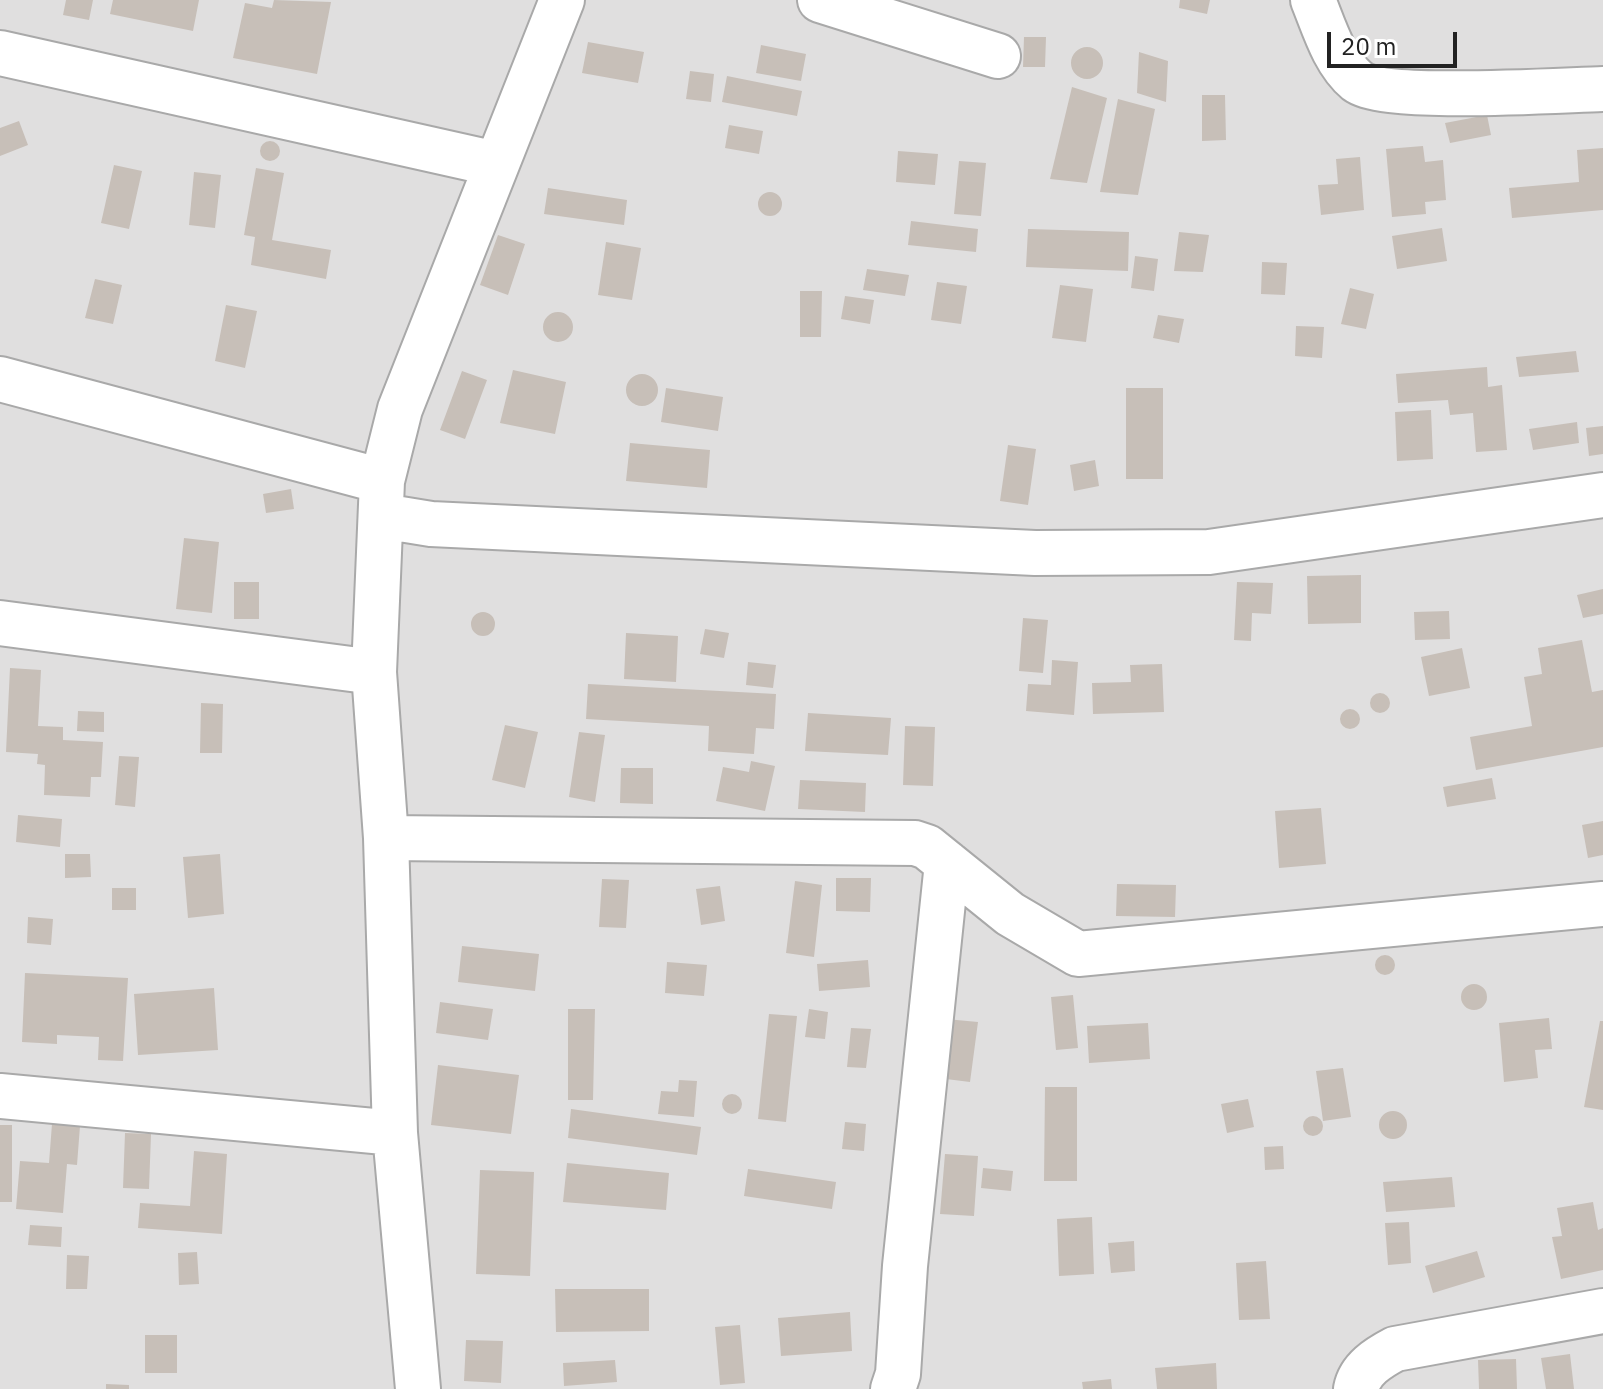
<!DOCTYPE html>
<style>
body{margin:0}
#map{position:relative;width:1603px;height:1389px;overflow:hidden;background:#f2efe9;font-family:"IBM Plex Sans",sans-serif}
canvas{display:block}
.scale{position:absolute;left:1327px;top:32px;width:130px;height:36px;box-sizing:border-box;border:4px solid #222;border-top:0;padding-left:10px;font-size:24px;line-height:28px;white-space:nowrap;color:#222;-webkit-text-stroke:6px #fff;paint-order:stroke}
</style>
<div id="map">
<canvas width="1603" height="1389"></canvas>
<div class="scale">20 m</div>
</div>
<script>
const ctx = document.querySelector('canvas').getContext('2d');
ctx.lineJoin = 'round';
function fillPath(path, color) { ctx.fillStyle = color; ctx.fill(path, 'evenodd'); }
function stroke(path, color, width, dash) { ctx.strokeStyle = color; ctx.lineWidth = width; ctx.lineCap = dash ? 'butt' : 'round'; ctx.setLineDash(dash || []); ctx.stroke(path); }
fillPath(new Path2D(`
 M0 0H1603V1389H0Z`), '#e0dfdf');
fillPath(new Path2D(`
 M66 0H93L89 20 63 15Z
 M113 0H199L193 31 110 14Z
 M274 0 331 2 317 74 233 58 245 3 272 8Z
 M1180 0H1210L1207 14 1179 8Z
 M1024 37H1046L1045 67H1023Z
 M588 42 644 52 638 83 582 73Z
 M761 45 806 54 801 81 756 73Z
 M1071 63a16 16 0 1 1 32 0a16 16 0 1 1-32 0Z
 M1139 52 1168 61 1166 102 1137 93Z
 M690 71 714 74 711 102 686 99Z
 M727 76 802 91 797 116 722 102Z
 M1072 87 1107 98 1087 183 1050 179Z
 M1202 95H1225L1226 140 1202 141Z
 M1118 99 1155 109 1138 195 1100 192Z
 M1487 115 1491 135 1450 143 1445 123Z
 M19 121 28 145 0 156V128Z
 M729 125 763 131 759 154 725 148Z
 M260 151a10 10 0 1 1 20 0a10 10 0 1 1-20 0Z
 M1423 146 1425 162 1443 160 1446 200 1425 202 1426 214 1392 217 1386 149Z
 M1603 148V210L1512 218 1509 188 1579 182 1577 150Z
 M898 151 938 154 935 185 896 182Z
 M1360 157 1364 210 1321 215 1318 185 1338 184 1336 159Z
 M959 161 986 163 981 216 954 214Z
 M114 165 142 171 129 229 101 223Z
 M256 168 284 173 272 240 331 250 326 279 251 265 255 237 244 235Z
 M194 172 221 175 215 228 189 225Z
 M548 188 627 200 624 225 544 214Z
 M758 204a12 12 0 1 1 24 0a12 12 0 1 1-24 0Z
 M911 221 978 229 976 252 908 245Z
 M1442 228 1447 261 1397 269 1392 236Z
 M1028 229 1129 232 1128 271 1026 267Z
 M1179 232 1209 235 1203 272 1174 271Z
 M498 235 525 244 508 295 480 285Z
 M606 242 641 248 632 300 598 295Z
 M1135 256 1158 259 1154 291 1131 288Z
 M1262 262 1287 263 1285 295 1261 294Z
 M867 269 909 275 905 296 863 290Z
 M95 279 122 285 113 324 85 318Z
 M937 282 967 286 961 324 931 320Z
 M1060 285 1093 289 1086 342 1052 338Z
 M1350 288 1374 294 1366 329 1341 324Z
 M800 291H822L821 337H800Z
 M845 296 874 300 870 324 841 319Z
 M226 305 257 311 245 368 215 361Z
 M543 327a15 15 0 1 1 30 0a15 15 0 1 1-30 0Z
 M1158 315 1184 319 1179 343 1153 338Z
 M1296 326 1324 327 1322 358 1295 356Z
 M1576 351 1579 372 1519 377 1516 357Z
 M1487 367 1488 387 1502 385 1507 450 1476 452 1473 413 1450 415 1448 400 1398 403 1396 374Z
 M513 370 566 382 555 434 500 423Z
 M462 371 487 380 465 439 440 430Z
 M626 390a16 16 0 1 1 32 0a16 16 0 1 1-32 0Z
 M666 388 723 397 718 431 661 422Z
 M1126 388H1163V479H1126Z
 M1431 410 1433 459 1397 461 1395 412Z
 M1577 422 1579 443 1533 450 1529 429Z
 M1603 426V454L1589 456 1586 428Z
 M630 443 710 450 707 488 626 481Z
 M1008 445 1036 449 1028 505 1000 501Z
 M1095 460 1099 486 1074 491 1070 465Z
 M291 489 294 509 266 513 263 494Z
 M184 538 219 542 212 613 176 609Z
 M1361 575V623L1308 624 1307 576Z
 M234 582H259V619H234Z
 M1237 582 1273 583 1271 614 1252 613 1251 641 1234 640Z
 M1603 589V614L1583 618 1577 595Z
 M1449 611 1450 639 1415 640 1414 612Z
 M471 624a12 12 0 1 1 24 0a12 12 0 1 1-24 0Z
 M1023 618 1048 620 1043 673 1019 671Z
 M705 629 729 633 724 658 700 654Z
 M626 633 678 636 676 682 624 679Z
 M1582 640 1592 692 1603 690V747L1476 770 1470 737 1532 726 1524 677 1542 674 1538 648Z
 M1462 648 1470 688 1429 696 1421 657Z
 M1052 660 1078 662 1074 715 1026 711 1028 684 1051 685Z
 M748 662 776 665 773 688 746 685Z
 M1162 664 1164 712 1093 714 1092 683 1131 682 1130 665Z
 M10 668 41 670 38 726 63 727V740L103 742 101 777H91L90 797 44 795 45 765 37 764 38 754 6 752Z
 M588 684 776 694 774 729 756 728 754 754 708 751 709 726 586 719Z
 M1370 703a10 10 0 1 1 20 0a10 10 0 1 1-20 0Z
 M201 703 223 704 222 753H200Z
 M1340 719a10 10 0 1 1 20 0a10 10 0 1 1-20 0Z
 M78 711 104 712V732L77 731Z
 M808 713 891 718 888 755 805 751Z
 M505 725 538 732 525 788 492 780Z
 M905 726 935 727 933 786 903 785Z
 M579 732 605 735 595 802 569 797Z
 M119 756 139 757 135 807 115 805Z
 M751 761 775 766 765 811 716 801 723 767 749 772Z
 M621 768H653V804L620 803Z
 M1492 778 1496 799 1447 807 1443 787Z
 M800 780 866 783 865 812 798 809Z
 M1321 808 1326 864 1279 868 1275 811Z
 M18 815 62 819 60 847 16 842Z
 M1603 821V855L1588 858 1582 825Z
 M65 854H90L91 877 65 878Z
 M220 854 224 914 188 918 183 857Z
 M836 878H871L870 912 836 911Z
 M602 879 629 880 626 928 599 927Z
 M795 881 822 885 814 957 786 953Z
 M1117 884 1176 885 1175 917 1116 916Z
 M720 886 725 921 701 925 696 889Z
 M112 888H136V910H112Z
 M28 917 53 919 51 945 27 943Z
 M462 946 539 954 535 991 458 982Z
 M1375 965a10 10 0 1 1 20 0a10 10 0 1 1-20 0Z
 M868 960 870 987 819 991 817 964Z
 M667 962 707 965 704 996 665 993Z
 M25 973 128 978 123 1061 98 1060 99 1037 57 1035V1044L22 1042Z
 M1461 997a13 13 0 1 1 26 0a13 13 0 1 1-26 0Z
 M214 988 218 1050 138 1055 134 994Z
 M1073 995 1078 1048 1056 1050 1051 997Z
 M440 1002 493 1009 488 1040 436 1033Z
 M568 1009H595L593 1100H568Z
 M809 1009 828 1012 825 1039 805 1037Z
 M769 1014 797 1016 786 1122 758 1119Z
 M1549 1018 1552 1049 1535 1050 1538 1078 1504 1082 1499 1023Z
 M946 1019 978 1022 970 1082 938 1078Z
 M1600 1021H1603V1110L1584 1107Z
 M1148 1023 1150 1059 1089 1063 1087 1026Z
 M851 1028 871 1029 866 1068 847 1067Z
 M438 1065 519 1075 511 1134 431 1125Z
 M1343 1068 1351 1117 1323 1121 1316 1071Z
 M679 1080 697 1081 694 1117 658 1114 661 1091 678 1092Z
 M1045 1087H1077V1181H1044Z
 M722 1104a10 10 0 1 1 20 0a10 10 0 1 1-20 0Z
 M1248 1099 1254 1127 1227 1133 1221 1104Z
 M571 1109 701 1127 697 1155 568 1138Z
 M1379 1125a14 14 0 1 1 28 0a14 14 0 1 1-28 0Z
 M1303 1126a10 10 0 1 1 20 0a10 10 0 1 1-20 0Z
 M845 1122 866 1124 864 1151 842 1149Z
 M52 1124 80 1126 77 1165 67 1164 63 1213 16 1209 20 1161 49 1163Z
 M0 1125H12V1202H0Z
 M125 1133 151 1134 149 1189 123 1188Z
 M1283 1146 1284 1169 1265 1170 1264 1147Z
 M194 1151 227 1154 222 1234 138 1228 140 1203 190 1206Z
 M945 1154 978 1156 974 1216 940 1214Z
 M567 1163 669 1173 666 1210 563 1202Z
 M983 1168 1013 1171 1011 1191 981 1188Z
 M748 1169 836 1182 832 1209 744 1196Z
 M480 1170 534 1172 530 1276 476 1274Z
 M1452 1177 1455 1207 1386 1212 1383 1182Z
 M1593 1202 1598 1230 1603 1228V1270L1561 1279 1552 1237 1562 1236 1557 1208Z
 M1092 1217 1094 1274 1059 1276 1057 1219Z
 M1409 1222 1411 1263 1388 1265 1385 1223Z
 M30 1225 62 1227 61 1247 28 1245Z
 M1134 1241 1135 1271 1111 1273 1108 1243Z
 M1477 1251 1485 1277 1433 1293 1425 1266Z
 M197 1252 199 1284 179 1285 178 1253Z
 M67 1255 89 1256 87 1289H66Z
 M1266 1261 1270 1319 1239 1320 1236 1263Z
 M555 1289H649V1331L556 1332Z
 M850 1312 852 1351 781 1356 778 1318Z
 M740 1325 745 1383 720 1385 715 1327Z
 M145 1335H177V1373H145Z
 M466 1340 503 1341 501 1383 464 1381Z
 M1570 1354 1574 1389H1546L1541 1358Z
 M1516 1359 1517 1389H1479L1478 1360Z
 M615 1360 617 1382 564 1386 563 1363Z
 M1216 1363 1217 1389H1157L1155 1368Z
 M1111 1379 1112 1389H1083L1082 1382Z
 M106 1384 129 1385V1389H106Z`), '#c7bfb8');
const minor = new Path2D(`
 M820 0 998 56
 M1313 0C1324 27 1334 62 1357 81 1384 102 1560 90 1603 89
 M0 53 496 164
 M0 379 382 481
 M382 516 431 524 1035 553 1209 552 1603 495
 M0 623 374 672
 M386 838 915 843 927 847 1010 914 1078 954 1603 904
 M0 1096 395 1133
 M418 1389 395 1133 386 838 374 672 382 481 400 409 562 0
 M893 1389 898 1374 905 1266 947 863
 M1356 1389C1360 1369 1378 1358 1395 1349L1603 1311`);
stroke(minor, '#a9a9a9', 48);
stroke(minor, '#fff', 44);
</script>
